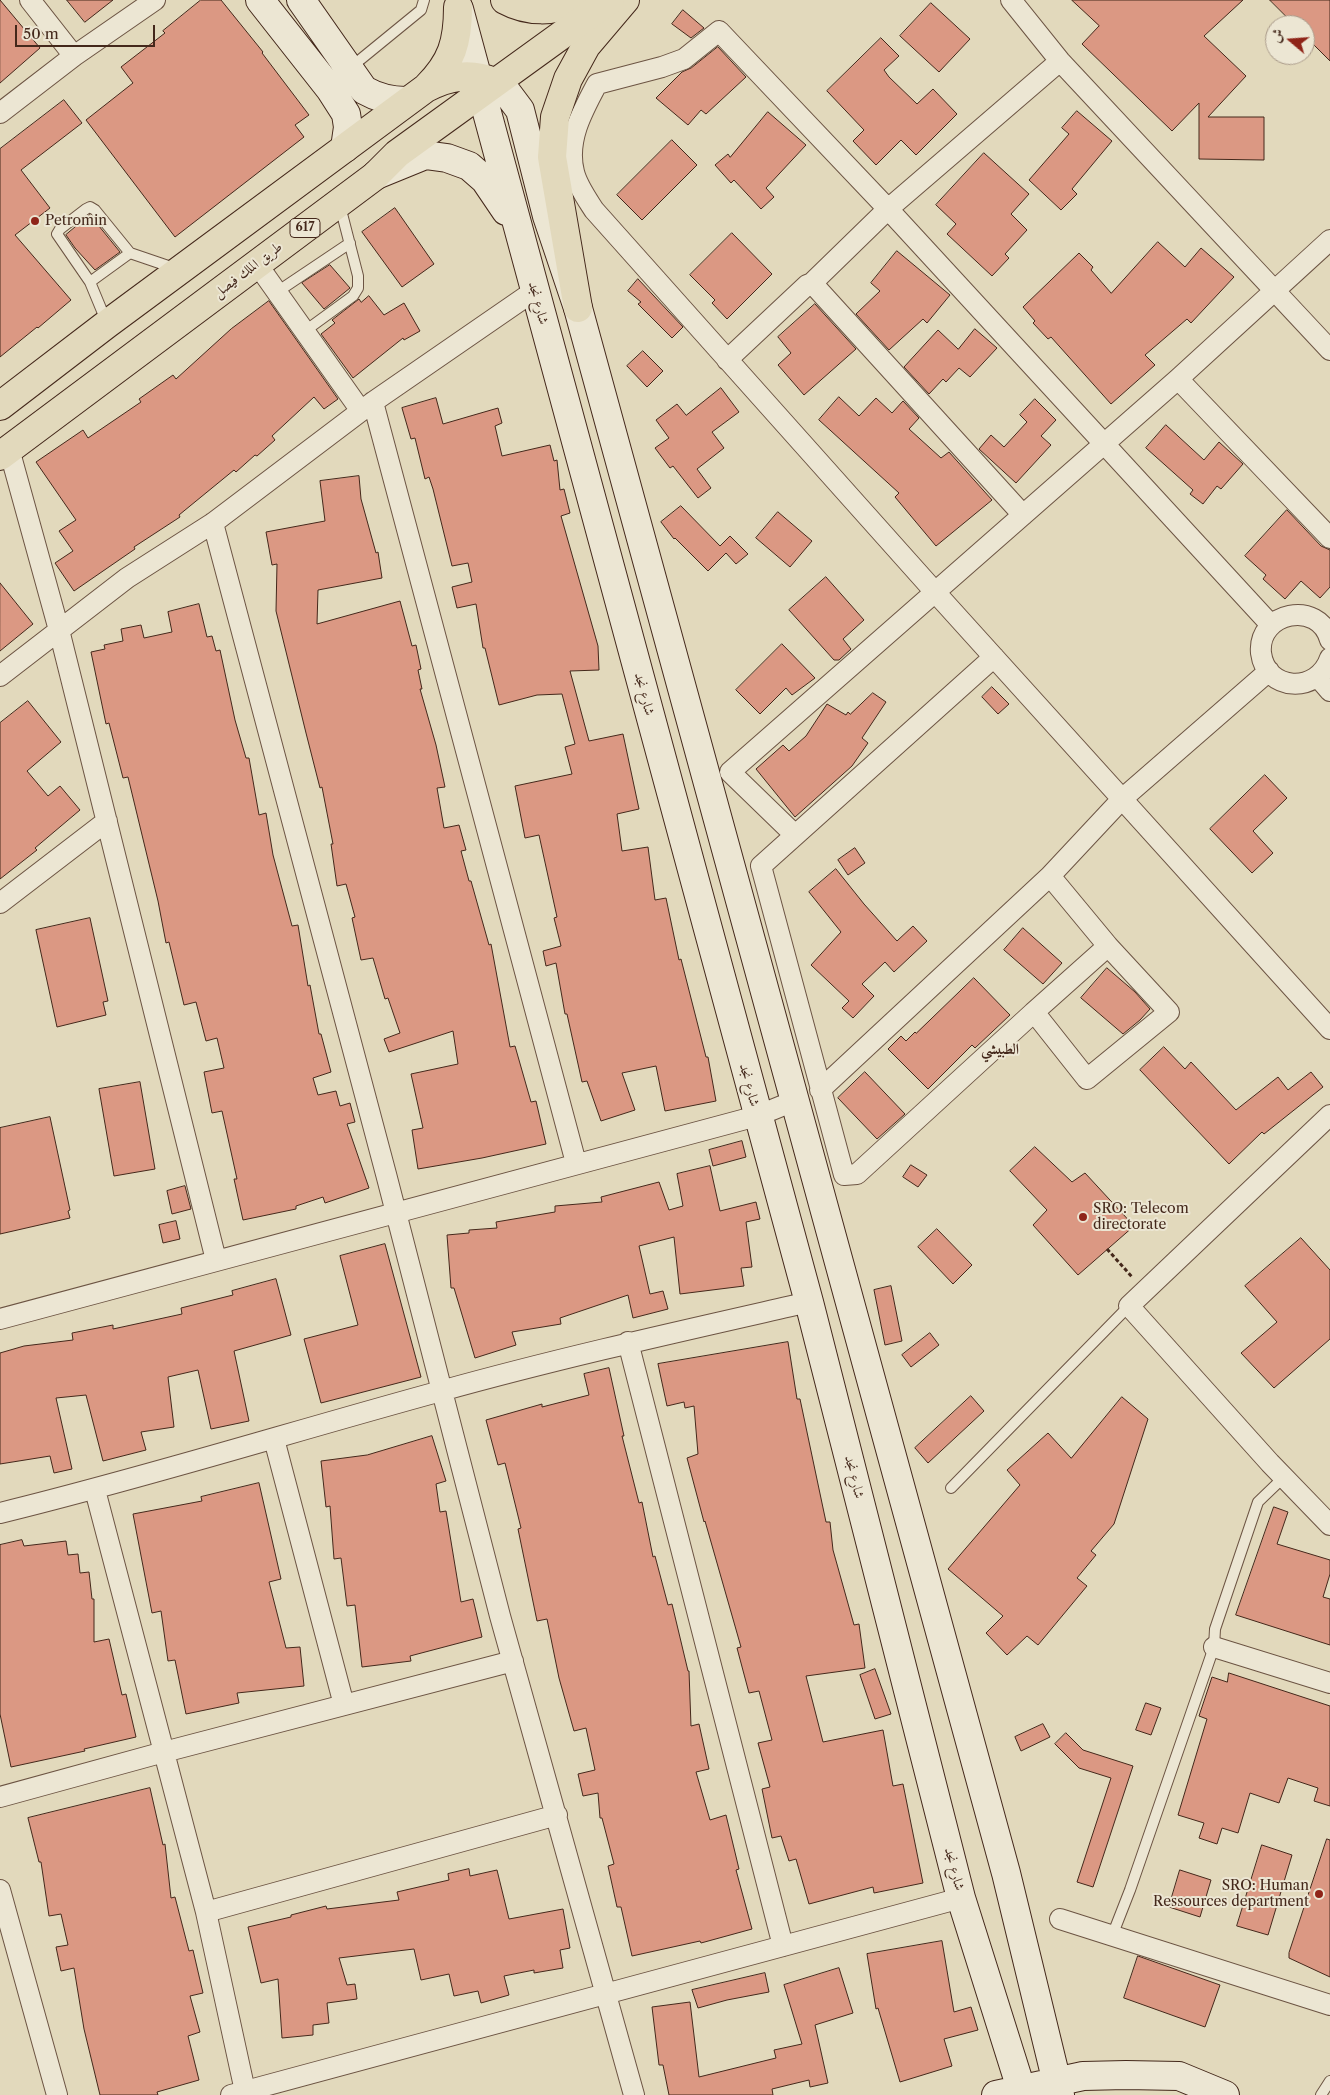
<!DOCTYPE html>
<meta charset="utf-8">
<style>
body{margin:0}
#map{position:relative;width:1330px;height:2095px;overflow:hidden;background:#e2d9bc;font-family:"Libre Caslon Text",Amiri,serif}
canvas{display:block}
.north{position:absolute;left:1265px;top:15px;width:50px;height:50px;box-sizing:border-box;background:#ece6d3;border:1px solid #a99a89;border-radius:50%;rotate:288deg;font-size:14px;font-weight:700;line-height:20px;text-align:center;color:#44281b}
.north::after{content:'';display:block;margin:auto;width:18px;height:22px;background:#8f2418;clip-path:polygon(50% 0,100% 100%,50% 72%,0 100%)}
.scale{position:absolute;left:15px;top:25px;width:140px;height:22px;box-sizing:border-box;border:2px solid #44281b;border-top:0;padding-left:6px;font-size:15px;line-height:18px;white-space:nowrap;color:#44281b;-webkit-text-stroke:4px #ece6d3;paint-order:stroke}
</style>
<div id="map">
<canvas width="1330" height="2095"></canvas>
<div class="north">ش</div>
<div class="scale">50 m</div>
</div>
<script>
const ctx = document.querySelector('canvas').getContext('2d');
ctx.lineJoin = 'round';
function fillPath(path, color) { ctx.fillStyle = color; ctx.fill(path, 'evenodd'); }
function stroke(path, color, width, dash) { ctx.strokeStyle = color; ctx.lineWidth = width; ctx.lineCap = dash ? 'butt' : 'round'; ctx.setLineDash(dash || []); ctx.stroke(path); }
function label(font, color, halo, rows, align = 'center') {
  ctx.font = font + ' "Libre Caslon Text",Amiri,serif'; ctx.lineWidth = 4; ctx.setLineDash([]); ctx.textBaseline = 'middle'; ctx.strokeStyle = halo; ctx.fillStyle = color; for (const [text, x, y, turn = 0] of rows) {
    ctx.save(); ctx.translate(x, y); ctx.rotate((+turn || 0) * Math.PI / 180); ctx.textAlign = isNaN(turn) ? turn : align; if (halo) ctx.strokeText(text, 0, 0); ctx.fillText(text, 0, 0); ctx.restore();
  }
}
const building = new Path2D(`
 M0 0 40 48 0 83Z
 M67 0H113L85 22Z
 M201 0H221L263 52 262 53 309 115 295 125 304 137 175 237 86 120 133 83 121 67 165 33 163 31Z
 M1072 0H1243L1204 36 1246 76 1208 117H1264V160L1199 159V103L1172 131 1082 44 1099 26Z
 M1270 0H1330V61L1305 36V25H1295Z
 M931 3 970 39 939 72 900 36Z
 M683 10 704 28 691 38 672 24Z
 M881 38 899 56 884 70 889 77 917 104 933 89 957 114 916 155 901 140 876 165 853 141 864 130 827 91Z
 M718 47 746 77 706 114 701 110 688 125 656 98 682 72 691 68Z
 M64 100 82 123 21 170 50 208 15 235 71 300 38 328 37 327 0 357V149Z
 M1077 111 1112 141 1072 189 1077 194 1061 210 1029 180 1069 134 1062 128Z
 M768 112 806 145 766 188 774 197 761 209 734 180 731 183 715 165 728 154 730 157Z
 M672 140 697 165 642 220 617 195Z
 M984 153 1029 194 1011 214 1027 230 1005 254 1009 258 992 276 947 234 956 224 936 205Z
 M395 208 434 264 402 287 362 232Z
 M90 215 120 252 95 270 75 248 66 235Z
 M732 233 772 274 727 319 712 303 715 300 690 275Z
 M1158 242 1185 267 1201 248 1234 277 1191 323 1187 319 1145 355 1155 365 1111 404 1051 337 1048 339 1033 323 1035 321 1023 307 1079 253 1093 267 1091 270 1111 293Z
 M897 251 950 295 927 323 923 319 889 350 856 314 880 291 871 283Z
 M330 265 350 288 324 309 302 283Z
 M638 279 683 327 672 338 638 304 641 302 628 291Z
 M369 296 384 315 404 303 420 331 404 340 403 338 353 378 321 334 335 323 332 320 359 299 361 302Z
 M269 301 338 399 324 409 314 397 272 436 275 440 257 456 255 455 236 472 234 470 179 515 180 517 134 547 135 549 74 591 55 563 73 551 59 531 76 520 36 462 83 430 88 438 141 402 139 399 173 375 176 379 231 329Z
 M815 304 856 349 804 395 778 365 791 353 778 337Z
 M975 329 997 348 970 377 959 368 946 382 943 379 929 394 904 367 938 330 958 349Z
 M643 351 663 371 647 387 627 366Z
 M721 388 739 412 712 432 724 448 697 469 711 488 698 498 673 466 670 468 655 448 669 438 656 420 677 404 686 415Z
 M839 397 859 416 876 398 892 413 903 401 919 418 909 429 941 458 949 452 992 500 936 546 895 497 899 493 819 420Z
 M436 398 443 424 498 408 502 423 495 426 502 456 550 445 554 461 557 460 560 490 564 489 570 513 561 516 598 646 599 670 570 671 589 741 623 734 639 809 617 814 622 851 648 847 655 900 666 898 679 960 681 959 706 1057H708L716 1101 665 1111 656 1066 622 1073 635 1110 601 1121 587 1081 582 1082 567 1014H565L556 963 546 966 543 951 561 946 554 918 557 917 539 835 525 838 515 786 572 774 565 747 575 744 562 694 537 695 499 705 485 648H483L476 604 457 608 452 587 472 582 468 563 452 566 433 489 429 477 425 479 415 438 411 439 402 408Z
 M1035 399 1056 420 1041 436 1051 445 1016 483 979 449 991 435 1004 447 1027 422 1020 415Z
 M1166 425 1204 460 1219 442 1243 464 1221 489 1217 486 1203 504 1190 494 1193 490 1146 448Z
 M359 476 361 499 376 553 378 552 382 578 318 590 317 624 400 601 412 646 416 645 421 669 418 670 422 689H420L436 745 445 787 437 788 444 828 459 825 466 850 461 851 469 881H471L489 945 491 944 510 1047 515 1046 531 1102 536 1101 546 1144 482 1158 418 1169 412 1130 423 1128 411 1074 458 1064 453 1031 389 1052 384 1039 400 1033 388 998 385 999 373 958 361 960 352 918 355 917 346 884 337 886 331 844H333L322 787 320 788 306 733 276 611 277 564 272 565 266 532 325 521 320 481Z
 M681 506 720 546 730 536 748 554 736 564 726 553 708 571 675 538 674 539 661 522Z
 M1287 510 1321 546 1330 550V587L1320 598 1301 581 1285 599 1263 579 1266 575 1245 556Z
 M778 512 812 541 790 567 756 538Z
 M826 577 864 620 843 639 851 649 839 660H834L789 610Z
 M0 583 33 624 0 651Z
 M199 604 207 637 212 636 216 651 220 650 235 720 246 758H249L259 815 266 813 273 855 292 926 298 925 308 986 310 985 319 1034H321L331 1072 313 1078 318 1095 336 1091 340 1106 350 1103 355 1122 347 1124 369 1188 325 1203 323 1197 296 1206V1209L243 1220 234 1179H237L222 1111 212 1113 204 1072 224 1068 217 1038 206 1041 196 1002 184 1005 169 942 166 943 158 901 128 777 123 778 109 723 106 724 91 652 105 649 104 645 123 641 121 629 141 625 144 638 172 632 168 612Z
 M782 644 815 678 792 695 786 688 760 714 736 690Z
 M992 687 1009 704 998 714 982 697Z
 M873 693 886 702 862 738 868 743 852 766 795 817 756 769 783 745 789 751 806 736 827 704 846 715 848 712 850 714Z
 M28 701 61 742 27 771 48 796 60 786 80 810 35 848 37 850 0 879V723Z
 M1265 775 1287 798 1253 831 1273 853 1252 873 1210 829Z
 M855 848 865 863 848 875 838 860Z
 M836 869 864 904 897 941 913 926 927 941 894 972 885 962 862 984 874 996 853 1018 842 1008 849 1001 811 965 841 932 809 892Z
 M90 918 108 1001 103 1002 106 1015 57 1027 36 930Z
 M1023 928 1062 963 1043 984 1004 950Z
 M1107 968 1135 992 1150 1009 1140 1020 1123 1034 1081 998Z
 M974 978 1010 1015 975 1048 972 1045 928 1089 888 1049 901 1036 906 1041 915 1032 916 1033Z
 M1164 1047 1185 1069 1191 1062 1236 1110 1278 1077 1288 1090 1311 1072 1323 1087 1264 1134 1262 1132 1229 1164 1140 1070Z
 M865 1072 905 1114 877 1139 838 1098Z
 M140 1082 155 1169 114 1176 99 1089Z
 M50 1117 70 1210 68 1211 70 1218 0 1234V1128Z
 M742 1141 746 1157 713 1166 709 1150Z
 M1035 1147 1072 1182 1085 1173 1134 1226 1078 1275 1033 1225 1047 1210 1010 1171Z
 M911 1165 927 1175 918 1187 903 1177Z
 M710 1166 720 1211 756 1202 760 1219 746 1222 752 1267 741 1268 744 1286 680 1294 674 1237 639 1246 650 1294 663 1291 668 1309 633 1318 628 1295 560 1318 561 1324 512 1332 516 1345 475 1358 454 1288H451L447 1235 469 1233V1230L497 1228 496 1222 555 1212V1206L602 1202 601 1197 659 1182 669 1210 683 1206 677 1174Z
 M185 1186 191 1209 172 1214 167 1191Z
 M176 1221 180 1239 163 1243 159 1225Z
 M937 1229 972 1265 953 1284 918 1247Z
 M1301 1238 1330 1270V1339L1274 1388 1241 1353 1277 1322 1245 1286Z
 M385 1244 421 1377 321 1403 304 1339 358 1325 340 1256Z
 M276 1279 291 1335 234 1351 249 1421 211 1429 198 1370 168 1377 174 1427 141 1432 146 1450 103 1461 86 1395 56 1398 72 1469 54 1473 50 1456 0 1464V1353L24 1346 73 1340 72 1333 113 1325V1329L182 1314 181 1308 233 1295 232 1291Z
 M891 1286 902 1341 885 1345 874 1290Z
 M930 1333 939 1345 911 1367 902 1355Z
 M788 1342 797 1399H800L826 1522H830L833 1550 854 1625 859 1624 865 1668 806 1676 823 1742 883 1730 893 1786 903 1784 923 1883 874 1893 873 1887 809 1904 796 1859 789 1861 781 1836 772 1838 762 1789 770 1787 758 1743 772 1740 759 1691 749 1693 737 1648 741 1647 705 1521 704 1522 687 1458 698 1454 694 1406 685 1408 684 1402 667 1406 658 1364Z
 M609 1368 624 1436H622L639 1503 642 1502 653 1557 655 1556 668 1605 672 1604 688 1671H689L691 1726 699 1724 709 1769 696 1772 710 1820 726 1815 739 1869 736 1870 752 1929 701 1943 700 1941 632 1956 621 1907H617L608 1866 614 1864 602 1818H600L598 1793 583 1796 578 1774 595 1770 586 1728 574 1731 559 1678 547 1619 537 1621 518 1529 521 1528 505 1463 498 1465 486 1420 542 1404V1407L589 1395 584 1374Z
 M971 1396 984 1411 928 1463 915 1448Z
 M1122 1397 1148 1419 1114 1524 1091 1551 1096 1555 1077 1578 1087 1586 1038 1645 1027 1636 1007 1655 986 1633 1003 1616 948 1569 1020 1485 1007 1470 1048 1433 1071 1458Z
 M432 1436 446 1481 436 1484 440 1512 446 1511 461 1602 473 1599 482 1637 410 1656 411 1661 362 1667 355 1605 347 1606 341 1558 334 1559 330 1506 326 1507 321 1461 367 1455Z
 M259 1483 281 1579 269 1582 286 1648 300 1647 304 1686 237 1693 239 1703 186 1714 175 1660 168 1661 161 1611 152 1613 133 1514 202 1501 201 1497Z
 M1274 1507 1288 1512 1277 1544 1330 1560V1574L1323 1597 1330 1599V1645L1236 1615Z
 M22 1540 24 1546 66 1541 68 1555 78 1554 80 1573 89 1572 92 1599H94V1642L109 1639 122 1695 126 1694 136 1737 84 1749 85 1751 11 1767 0 1714V1545Z
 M875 1669 891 1714 875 1719 860 1675Z
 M1229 1673 1330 1706V1806L1314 1801 1318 1788 1288 1778 1279 1803 1250 1793 1238 1833 1222 1828 1217 1844 1199 1838 1204 1823 1178 1815 1207 1719 1199 1716 1212 1677 1227 1682Z
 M1146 1703 1161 1708 1151 1735 1136 1730Z
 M1043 1724 1050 1737 1021 1751 1015 1737Z
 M1066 1733 1083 1750 1133 1766 1093 1887 1077 1882 1111 1778 1079 1768 1055 1744Z
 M150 1788 163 1845 165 1844 171 1898 175 1897 189 1951 193 1950 203 1993 190 1996 200 2032 188 2036 199 2080 157 2092 158 2095H100L84 2029 74 1968 61 1971 56 1947 68 1945 61 1914 49 1916 41 1862H39L28 1818Z
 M1327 1839 1330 1840V1977L1289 1958V1953Z
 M1262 1845 1292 1855 1268 1935 1237 1926Z
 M469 1869 470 1876 497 1870 509 1919 563 1909 570 1948 560 1950 563 1968 534 1973V1970L504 1976 509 1995 481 2003 478 1991 454 1996 449 1974 421 1980 414 1949 339 1958 347 1985 355 1984 357 1999 327 2003 329 2023 313 2025V2035L282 2038 278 1979 261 1983 248 1927 291 1917V1915L326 1906 327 1909 399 1900 397 1892 449 1880 448 1874Z
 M1180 1870 1211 1880 1200 1917 1169 1907Z
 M942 1941 954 2012 971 2007 978 2030 944 2039 952 2066 900 2082 878 2008 876 2009 867 1954Z
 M1138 1956 1220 1985 1205 2027 1124 1998Z
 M839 1968 853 2013 815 2025 828 2083 810 2087 809 2080 772 2089 773 2095H669L663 2065H659L652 2007 690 2002 699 2077 776 2058 774 2050 802 2044 784 1985Z
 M765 1973 769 1992 727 2000 698 2008 692 1990Z`);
fillPath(building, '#db9883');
stroke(building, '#44281b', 1);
const lane = new Path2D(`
 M350 68 421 10 424 0
 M90 282 57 234 60 229 86 209 90 207 95 210 130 253
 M277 292 350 243
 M107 323 90 282 130 253 177 269
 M305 331 353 296 358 288V276L340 206
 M951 1488 1129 1306
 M1112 1936 1130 1890 1214 1647 1215 1629 1258 1502 1284 1477
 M1321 2095 1330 2081`);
const street = new Path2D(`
 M30 0 74 56
 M1011 0 1060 61 1330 350
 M0 113 74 56 155 0
 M257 264 361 411
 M812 283 888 209 1060 61
 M727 360 807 285 812 283 1023 515
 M1178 379 1330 538
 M373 402 576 1163
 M9 449 59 630 216 1260
 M213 523 386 1174 500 1616 634 2095
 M1271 625 888 209 719 31 684 59 662 67 597 84C582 112 566 141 574 172 577 185 587 199 594 210L935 592 1330 1029
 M1330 640C1319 599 1257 612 1261 653 1266 692 1318 694 1330 658
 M0 676 127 578 213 523 373 402 534 291
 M1318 677 1330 691
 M795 835 730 772 1178 379 1330 240
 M1050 876 1122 799 1269 671
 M0 903 107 821
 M1034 1012 1108 946
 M820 1090 1050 876 1108 946 1169 1012 1087 1079 1034 1012 857 1174 844 1175 761 866 994 657
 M1330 1115 1129 1306 1270 1463 1330 1525
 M0 1319 757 1116 794 1101
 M628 1342 783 1946
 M274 1439 344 1705
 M95 1490 206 1912 245 2091
 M0 1513C148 1477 294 1431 441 1391 563 1357 686 1330 809 1302
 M1214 1647 1330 1683
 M0 1797 164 1752 513 1661
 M0 1890 57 2095
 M206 1912 557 1815
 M1060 1919 1330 2005
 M231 2095 961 1898`);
const secondary = new Path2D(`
 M260 0 330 89 346 114 348 127 345 148
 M301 0 364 90C378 98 390 101 406 101
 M459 9 809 1302 961 1898 1023 2095
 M494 82 505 90 520 110 547 216 578 308 1006 1873 1060 2095
 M376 175 425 155 447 158 469 166 485 180 506 211
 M996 2095 1083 2076 1126 2075 1179 2076 1225 2095`);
const primary = new Path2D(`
 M505 0C527 12 555 13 577 0
 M578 308 552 157 555 117 568 79 586 46 625 0`);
const highway = new Path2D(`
 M427 87C452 62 458 42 458 7
 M0 406 107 324 426 88C449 76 470 72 494 82
 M0 456 375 176 397 154 610 0`);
stroke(lane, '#6c5443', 12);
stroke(street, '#6c5443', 22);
stroke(secondary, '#44281b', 30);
stroke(primary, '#44281b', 30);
stroke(highway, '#44281b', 30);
stroke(new Path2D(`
 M1107 1249 1133 1278`), '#44281b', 3, [4, 2.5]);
stroke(lane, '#ece6d3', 10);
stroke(street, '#ece6d3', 20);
stroke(secondary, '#ece6d3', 28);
stroke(primary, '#e2d9bc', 28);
stroke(highway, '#e2d9bc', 28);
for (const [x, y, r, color] of [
 [35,221,5,"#8f2418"],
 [1083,1217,5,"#8f2418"],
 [1319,1894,5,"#8f2418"]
]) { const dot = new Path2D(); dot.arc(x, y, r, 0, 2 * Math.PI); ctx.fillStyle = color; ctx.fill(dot); stroke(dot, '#ece6d3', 2); }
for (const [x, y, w] of [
 [305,228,30]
]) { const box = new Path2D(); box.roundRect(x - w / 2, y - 9.5, w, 19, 4); ctx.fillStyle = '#ece6d3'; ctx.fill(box); stroke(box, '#44281b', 1); }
label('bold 12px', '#44281b', null, [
 ["617",305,228]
]);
label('14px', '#44281b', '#ece6d3', [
 ["Petromin",45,221],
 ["SRO: Telecom",1093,1209],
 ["directorate",1093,1225],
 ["SRO: Human",1309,1886,"right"],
 ["Ressources department",1309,1902,"right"]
], 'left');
label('14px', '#44281b', '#ece6d3', [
 ["طريق الملك فيصل",248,270,-37],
 ["شارع نجد",538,303,75],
 ["شارع نجد",644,694,75],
 ["شارع نجد",749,1085,75],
 ["شارع نجد",854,1477,76],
 ["شارع نجد",954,1869,75]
]);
label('bold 15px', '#44281b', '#ece6d3', [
 ["الطبيشي",1000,1050]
]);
</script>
